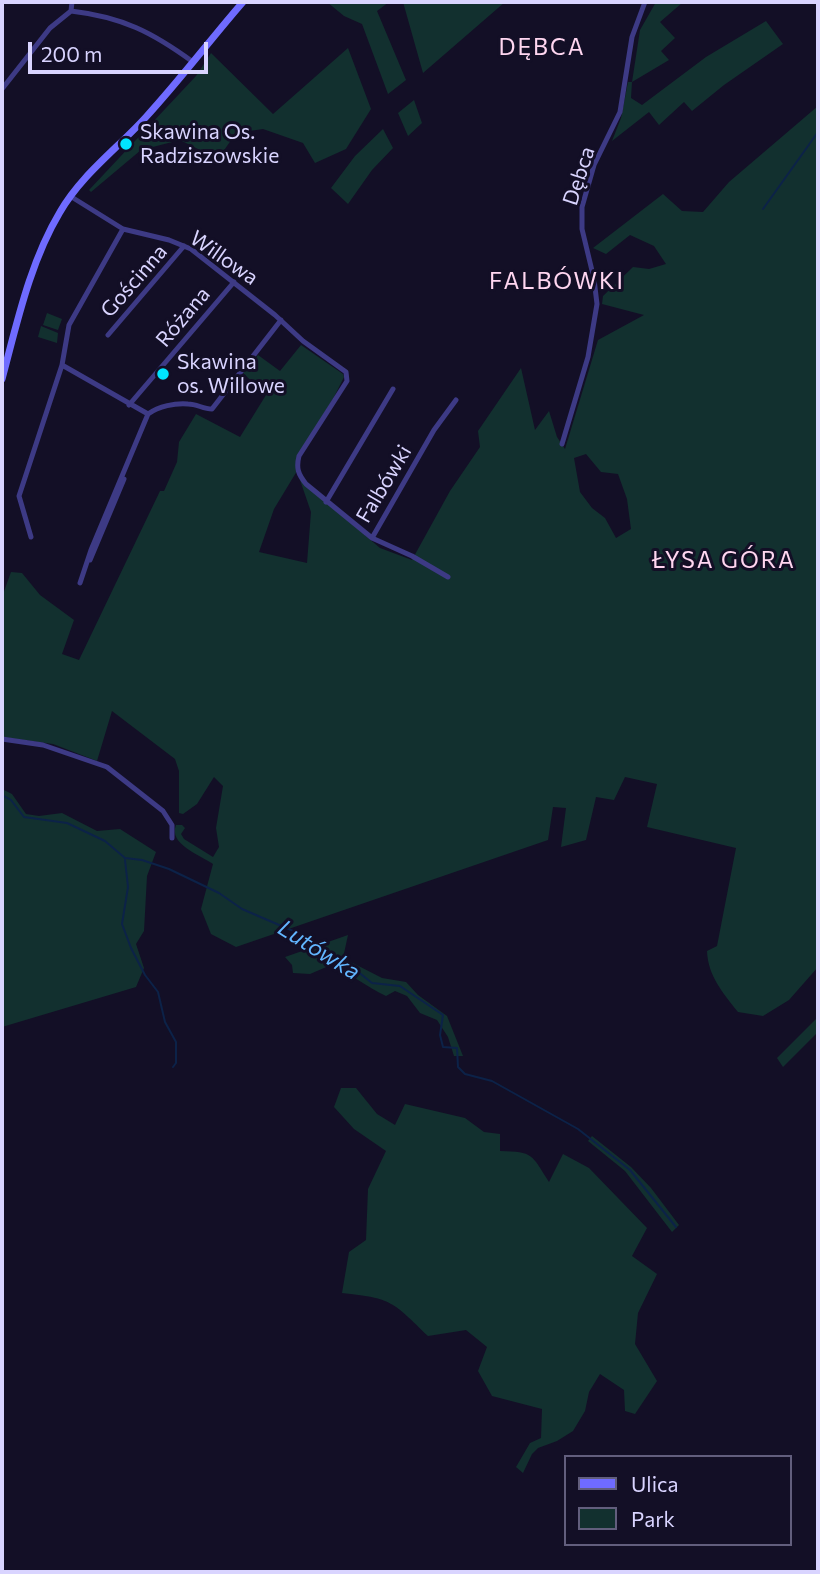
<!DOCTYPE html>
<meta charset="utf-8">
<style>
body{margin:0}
#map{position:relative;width:820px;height:1574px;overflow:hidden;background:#130f26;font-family:Commissioner,sans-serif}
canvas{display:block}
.frame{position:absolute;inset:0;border:4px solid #d9d4ff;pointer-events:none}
.legend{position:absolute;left:564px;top:1455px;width:228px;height:91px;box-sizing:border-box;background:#130f26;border:2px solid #625e7d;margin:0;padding:9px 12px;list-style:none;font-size:21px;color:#d9d4ff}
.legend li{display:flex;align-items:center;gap:14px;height:35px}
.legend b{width:35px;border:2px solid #625e7d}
.scale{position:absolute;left:28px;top:42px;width:180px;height:32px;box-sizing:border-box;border:4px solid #d9d4ff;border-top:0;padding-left:9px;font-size:21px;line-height:24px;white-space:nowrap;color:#d9d4ff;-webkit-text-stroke:5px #130f26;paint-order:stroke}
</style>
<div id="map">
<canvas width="820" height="1574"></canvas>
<div class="frame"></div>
<ul class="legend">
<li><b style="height:9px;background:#6f6bff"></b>Ulica</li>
<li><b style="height:19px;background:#12302f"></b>Park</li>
</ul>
<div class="scale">200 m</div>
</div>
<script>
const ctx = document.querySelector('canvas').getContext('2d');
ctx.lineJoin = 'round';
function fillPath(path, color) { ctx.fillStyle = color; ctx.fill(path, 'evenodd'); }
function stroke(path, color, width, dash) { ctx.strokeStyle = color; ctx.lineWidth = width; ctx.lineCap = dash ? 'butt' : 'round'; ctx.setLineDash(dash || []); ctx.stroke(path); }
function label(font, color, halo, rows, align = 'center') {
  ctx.font = font + ' Commissioner,sans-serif'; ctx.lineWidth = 6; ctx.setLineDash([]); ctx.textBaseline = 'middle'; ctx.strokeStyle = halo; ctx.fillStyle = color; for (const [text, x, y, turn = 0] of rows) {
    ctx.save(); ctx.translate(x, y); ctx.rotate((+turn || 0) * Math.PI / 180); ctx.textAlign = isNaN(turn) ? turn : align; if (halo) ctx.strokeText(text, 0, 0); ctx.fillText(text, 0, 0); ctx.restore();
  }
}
fillPath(new Path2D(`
 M327 2H389L377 11 406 80 388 94 362 24 344 16Z
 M403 2H505L423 73Z
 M656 2H692L682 3 660 22 675 38 661 51 669 60 632 82 631 98 642 105 706 57 766 21 783 44 724 85 692 111 684 102 659 125 649 112 612 141 621 118 628 82H632L640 30Z
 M348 48 371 109 346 149 315 163 303 143 263 129 236 133 218 159 180 140 141 150 91 192 89 190 196 76 211 53 273 114Z
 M414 100 422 123 408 136 398 113Z
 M818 106V967L789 1000 763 1016 738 1012C723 993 708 976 707 951L717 946 736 848 647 827 657 784 625 777 614 800 596 797 586 840 561 847 566 808 553 807 548 840 236 947 211 934 201 909 213 864C200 855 168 844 176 825H182L185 828 181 834 184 839 213 857 219 847 216 828 223 786 214 777 197 804 183 814 179 813V771L175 759 112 711 97 761 53 744 2 737V597L11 572 22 573 40 595 74 620 62 654 79 660 160 491H164L177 462 179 442 196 414 240 437 266 395 243 373 258 355 280 371 301 345 343 374 344 377 334 397 299 455 297 471 274 509 259 552 307 563 311 512 300 480 380 548 412 560 450 491 480 447 478 431 521 368 535 430 549 411 557 437 565 449 598 340 644 315 602 304 603 296 633 267 649 269 666 264 654 246 630 235 606 254 593 248 663 194 682 211 703 212 729 182ZM586 454 601 472 618 474 627 499 631 529 616 538 605 518 592 508 580 492 574 458Z
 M383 129 393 148 372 170 348 204 331 188 355 156Z
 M47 313 62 319 58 330 43 325Z
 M41 326 58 333 57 343 38 337Z
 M2 789 12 794 26 814 39 816 62 813 97 831 120 829 156 852 147 876 144 931 136 944 144 968 136 987 2 1027Z
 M348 935 343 958 382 978 406 982 418 995 447 1016 463 1056H454L448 1037 437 1020 420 1013 407 996 395 991 386 996C365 986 352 974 331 965L310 974 293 973 292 965 285 957Z
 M818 1017V1032L783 1067 777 1058Z
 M341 1088H356L377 1114 395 1125 405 1104 465 1118 484 1132 500 1134V1151C534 1152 531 1154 549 1182L563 1154 589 1168 647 1228 632 1256 657 1274 638 1313 635 1344 657 1381 635 1414 625 1411 624 1390 600 1374 589 1392 585 1411 573 1431 557 1441 538 1448 532 1454 523 1473 516 1467 530 1443 541 1438 542 1409 492 1396 478 1371 487 1347 466 1330 428 1336C393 1302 392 1298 342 1293L349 1252 366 1240 368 1189 386 1151 354 1129 334 1107Z
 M592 1136 631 1167 651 1188 679 1225 672 1232 625 1171 588 1141Z`), '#12302f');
stroke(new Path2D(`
 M763 209 818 132
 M2 795 11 800 24 817 67 823 105 841 125 858 142 860 169 869 219 893 242 909 300 934 332 954 344 965 357 971 372 983 400 986 443 1015 440 1035 443 1047 457 1048 458 1067 465 1074 492 1081 578 1129 630 1170 676 1227
 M125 860 128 887 122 924 131 948 145 975 158 992 165 1022 176 1042V1063L173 1067`), '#0c2248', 2);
stroke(new Path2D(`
 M72 2 71 11C122 17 152 32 193 62
 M2 89 50 28 71 11
 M70 196 123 229 169 240 191 249 275 315 303 341 346 372 347 381 299 456C296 468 298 474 306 484L372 538 434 430 456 400
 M108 335 184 246
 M62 365 148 414
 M129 405 234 282
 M148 414C159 406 175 403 188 404 197 404 203 409 212 409L281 320
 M562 444 588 357 597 304 594 279 582 229V207L594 165 620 112 632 37 645 2
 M326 502 393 389
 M31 537 19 496 62 365 69 325 123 229
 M372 538 412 556 448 577
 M90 560 124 479
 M80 583 91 550 148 414
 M2 739 43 745 107 767 163 811 172 825V838`), '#3d3a85', 5);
stroke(new Path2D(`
 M2 379C17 323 30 262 60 212 81 175 118 148 146 117 180 80 210 40 243 2`), '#6f6bff', 7);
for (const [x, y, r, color] of [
 [126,144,7,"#00e5ff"],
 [163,374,7,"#00e5ff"]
]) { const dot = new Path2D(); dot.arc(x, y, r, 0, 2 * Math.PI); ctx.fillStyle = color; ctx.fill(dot); stroke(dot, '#130f26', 2.5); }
label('21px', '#d9d4ff', '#130f26', [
 ["Skawina Os.",140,132],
 ["Radziszowskie",140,156],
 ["Skawina",177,362],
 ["os. Willowe",177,386]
], 'left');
label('21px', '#d9d4ff', '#130f26', [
 ["Dębca",579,176,-72],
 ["Willowa",224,258,35],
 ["Gościnna",134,281,-49],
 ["Różana",183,317,-50],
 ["Falbówki",384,484,-59]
]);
ctx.letterSpacing = '2px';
label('23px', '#ffd6f0', '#130f26', [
 ["DĘBCA",542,47],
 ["FALBÓWKI",557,281],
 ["ŁYSA GÓRA",724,560]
]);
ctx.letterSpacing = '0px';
label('italic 23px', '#62b6ff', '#130f26', [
 ["Lutówka",319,950,32]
]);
</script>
